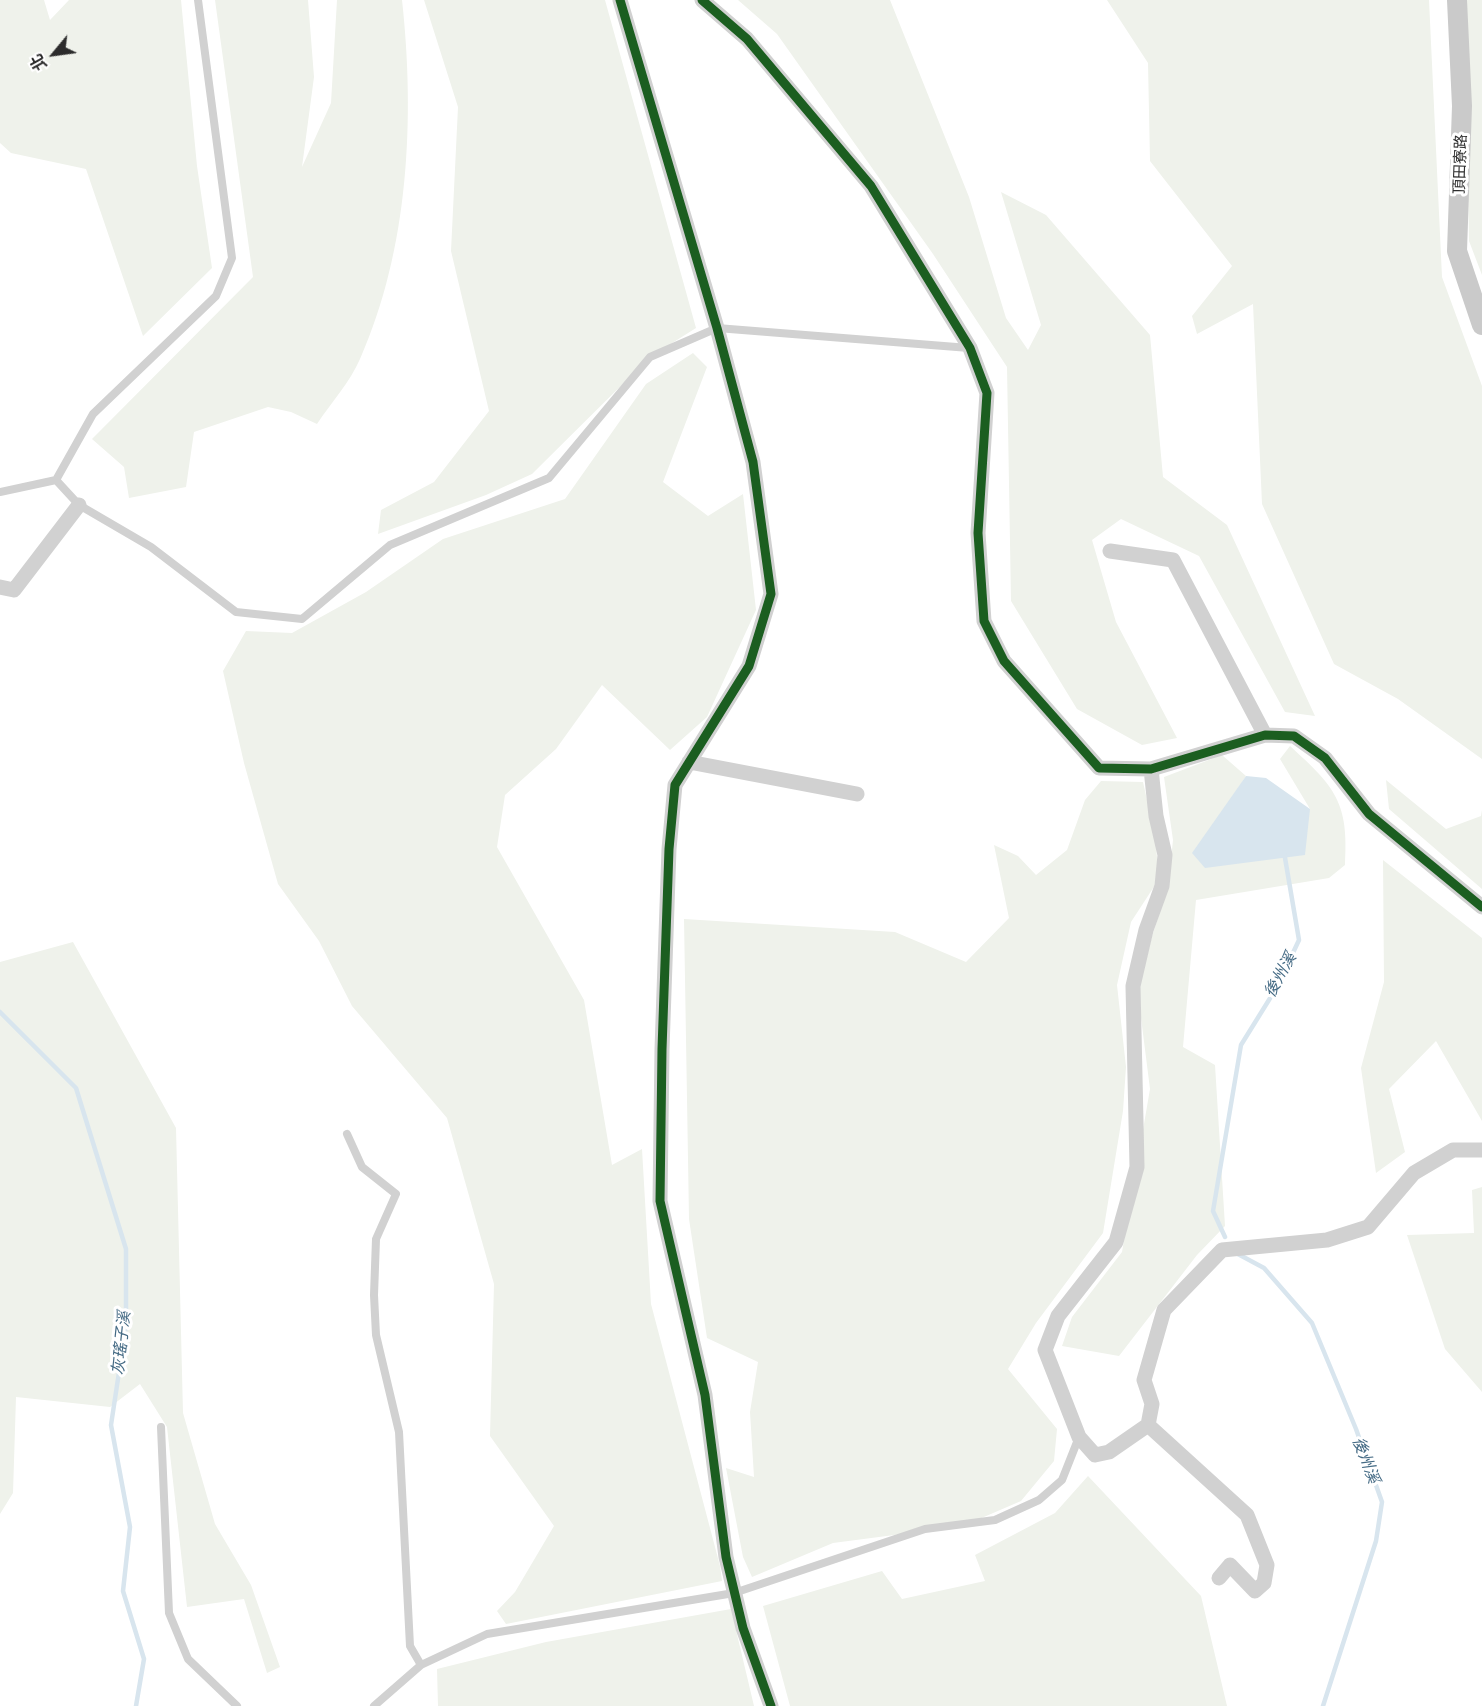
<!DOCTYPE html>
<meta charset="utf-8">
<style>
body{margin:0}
#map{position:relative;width:1482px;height:1706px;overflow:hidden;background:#fff;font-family:Barlow,"Noto Sans TC",sans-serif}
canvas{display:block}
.north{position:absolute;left:24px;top:24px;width:60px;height:60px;-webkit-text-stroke:4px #fff;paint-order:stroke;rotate:241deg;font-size:16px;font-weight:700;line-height:24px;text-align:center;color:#2c2c2c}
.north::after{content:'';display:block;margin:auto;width:21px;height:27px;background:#2c2c2c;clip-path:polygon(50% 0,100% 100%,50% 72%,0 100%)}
</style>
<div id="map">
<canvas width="1482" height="1706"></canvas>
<div class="north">北</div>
</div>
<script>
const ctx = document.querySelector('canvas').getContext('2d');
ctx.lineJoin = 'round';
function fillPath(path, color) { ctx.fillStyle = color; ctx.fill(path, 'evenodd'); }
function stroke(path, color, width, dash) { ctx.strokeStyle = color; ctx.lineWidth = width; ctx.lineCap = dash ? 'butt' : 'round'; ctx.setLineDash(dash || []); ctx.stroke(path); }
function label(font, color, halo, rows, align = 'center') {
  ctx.font = font + ' Barlow,"Noto Sans TC",sans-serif'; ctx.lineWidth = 6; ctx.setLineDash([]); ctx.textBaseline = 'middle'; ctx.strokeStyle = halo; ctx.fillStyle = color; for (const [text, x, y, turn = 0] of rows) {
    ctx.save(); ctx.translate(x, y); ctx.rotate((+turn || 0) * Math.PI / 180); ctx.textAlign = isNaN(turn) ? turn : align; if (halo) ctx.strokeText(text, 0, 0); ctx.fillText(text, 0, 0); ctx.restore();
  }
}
fillPath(new Path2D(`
 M0 0H44L50 20 69 0H181L197 166 212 268 143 336 86 169 11 153 0 143Z
 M215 0H308L314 77 302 167 331 103 337 0H402C415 118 409 249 360 359 350 382 331 403 317 424L291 412 268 407 194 432 186 487 129 498 124 467 92 439 253 277Z
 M424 0H605L696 328 650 357 532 474 486 495 378 534 381 510 434 482 489 411 451 251 458 107Z
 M738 0H890L969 197 1006 318 1028 350 1041 325 1001 192 1046 215 1150 335 1163 477 1227 525 1315 716 1285 712 1199 556 1121 519 1092 540 1116 622 1177 738 1142 745 1077 709 1011 601 1007 367 933 254 777 34Z
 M1107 0H1429L1442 277 1482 386V759L1398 699 1334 664 1262 504 1253 304 1197 334 1192 316 1232 266 1150 161 1148 63Z
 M1465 0H1482V275L1469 241Z
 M693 353 707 367 663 482 708 516 743 494 756 610 707 717 670 750 602 685 556 749 505 795 497 847 584 1000 612 1165 642 1149 651 1304 720 1566 722 1581 506 1624 497 1611 515 1592 554 1526 490 1436 494 1284 447 1118 352 1006 319 941 278 884 244 763 223 671 246 631 292 633 366 592 443 539 565 499 646 384Z
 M1290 746C1335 787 1349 802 1345 865L1329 878 1196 900 1183 1047 1215 1065 1225 1226 1197 1255 1119 1356 1062 1346 1072 1317 1122 1252 1150 1089 1138 994 1152 936 1168 888 1173 840 1164 777 1222 755 1246 776 1229 803 1310 809 1280 759Z
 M1386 780 1446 829 1481 816 1482 810V889L1389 809Z
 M1101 781 1143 782 1155 836 1159 879 1131 922 1117 985 1126 1067 1123 1111 1103 1233 1036 1323 1008 1369 1057 1429 1054 1461 1021 1501 963 1526 833 1543 752 1577 743 1557 726 1468 754 1477 750 1412 758 1362 707 1338 689 1219 684 919 895 932 966 962 1009 918 994 845 1018 856 1036 875 1067 850 1085 800Z
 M1383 860 1482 938V1121L1436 1041 1389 1089 1405 1152 1376 1173 1361 1068 1384 982Z
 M73 942 176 1128 183 1413 215 1524 251 1585 280 1667 267 1673 244 1599 187 1607 167 1427 140 1384 110 1407 16 1397 13 1493 0 1514V962Z
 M1482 1187V1392L1445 1349 1407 1235 1474 1233 1472 1190Z
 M1088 1476 1201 1596 1227 1706H790L763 1606 882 1571 902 1599 985 1581 975 1555 1055 1513Z
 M731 1609 754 1706H438L437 1669 546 1642Z`), '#eff2eb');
fillPath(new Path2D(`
 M1246 776 1266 778 1310 809 1305 855 1205 868 1192 853Z`), '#d8e5ee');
stroke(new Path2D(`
 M0 1012 76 1088 126 1249V1326L111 1425 130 1527 123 1591 144 1659 136 1706
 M1225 1237 1213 1211 1241 1045 1277 987 1299 940 1284 852
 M1236 1253 1264 1268 1312 1323 1356 1429 1382 1502 1376 1541 1323 1706`), '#d8e5ee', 4.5);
stroke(new Path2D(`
 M56 480 79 505 151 547 236 612 302 619 390 545 549 478 650 357 717 328 969 348
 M0 492 56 480 93 414 216 296 232 258 198 0
 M347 1134 362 1167 396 1194 376 1239 374 1295 376 1335 399 1432 410 1646 421 1665
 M161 1427 169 1613 188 1659 237 1706
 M374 1706 421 1665 487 1634 734 1593 925 1529 995 1520 1039 1500 1062 1480 1079 1437`), '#d1d1d1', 8);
stroke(new Path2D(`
 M620 0 717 328 753 462 771 594 749 666 675 785 669 849 662 1049 660 1201 705 1395 726 1557 743 1628 771 1706
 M702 0 747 39 871 186 970 348 987 393 978 533 984 621 1004 661 1099 768 1151 769 1265 735 1294 736 1325 758 1369 814 1482 907
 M1110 551 1173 560 1265 735
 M0 587 14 590 79 505
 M689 762 857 794
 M1151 769 1156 816 1165 855 1162 886 1146 930 1133 986 1137 1167 1116 1242 1058 1316 1045 1350 1079 1437 1095 1455 1109 1452 1148 1425 1152 1404 1144 1380 1164 1310 1222 1250 1327 1240 1368 1227 1414 1173 1453 1150H1482
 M1148 1425 1247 1515 1267 1565 1264 1583 1255 1591 1230 1565 1219 1578`), '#d1d1d1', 15);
stroke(new Path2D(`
 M1457 0 1462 106 1457 251 1482 325`), '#cacaca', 20);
stroke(new Path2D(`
 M620 0 717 328 753 462 771 594 749 666 675 785 669 849 662 1049 660 1201 705 1395 726 1557 743 1628 771 1706
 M702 0 747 39 871 186 970 348 987 393 978 533 984 621 1004 661 1099 768 1151 769 1265 735 1294 736 1325 758 1369 814 1482 907`), '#1b5e20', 9);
label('15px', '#2c2c2c', '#fff', [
 ["頂田寮路",1460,164,-88]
]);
label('italic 16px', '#446a84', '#fff', [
 ["後州溪",1280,975,-61],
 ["灰瑤子溪",121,1343,-84],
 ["後州溪",1366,1460,69]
]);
</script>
